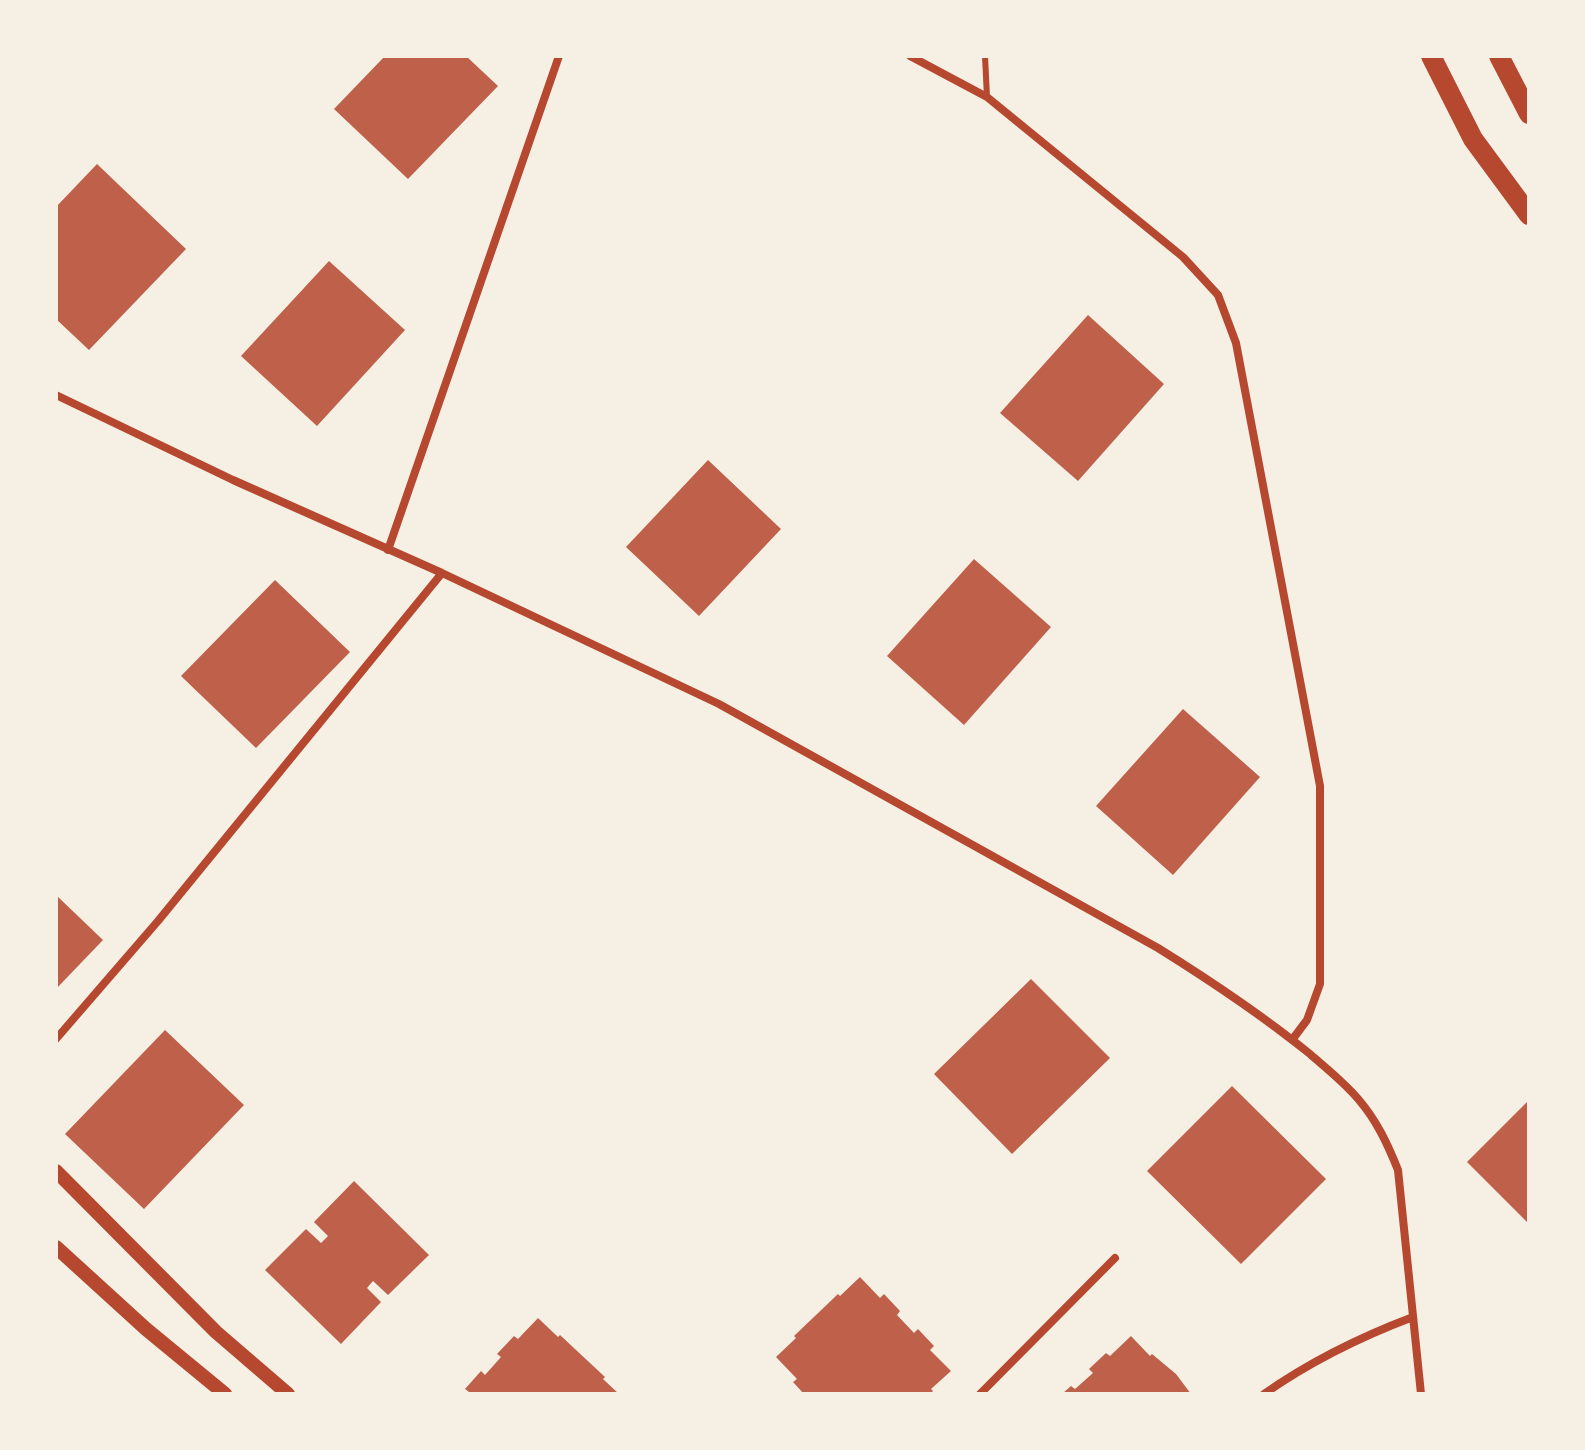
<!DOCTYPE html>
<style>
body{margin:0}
#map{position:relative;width:1585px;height:1450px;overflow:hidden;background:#f6efe4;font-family:"Roboto Condensed",sans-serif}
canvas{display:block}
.frame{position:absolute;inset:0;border:58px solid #f6efe4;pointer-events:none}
</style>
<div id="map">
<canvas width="1585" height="1450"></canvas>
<div class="frame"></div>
</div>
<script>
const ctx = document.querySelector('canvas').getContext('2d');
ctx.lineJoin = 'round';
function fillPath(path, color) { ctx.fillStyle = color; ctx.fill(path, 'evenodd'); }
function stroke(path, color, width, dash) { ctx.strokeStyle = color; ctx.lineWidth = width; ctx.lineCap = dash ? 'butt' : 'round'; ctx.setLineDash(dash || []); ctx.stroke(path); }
fillPath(new Path2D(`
 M385 56H466L498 86 408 179 334 109Z
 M97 164 186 249 89 350 56 319V207Z
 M329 261 405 330 317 426 241 356Z
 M1088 315 1164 384 1078 481 1000 413Z
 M708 460 781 529 699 616 626 547Z
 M974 559 1051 627 964 725 887 656Z
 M275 580 350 652 256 748 181 676Z
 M1183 709 1260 777 1173 875 1096 806Z
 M56 895 103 940 56 989Z
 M1031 979 1110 1058 1012 1154 934 1074Z
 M165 1030 244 1105 144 1209 65 1134Z
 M1232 1086 1326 1179 1241 1264 1147 1171Z
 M1529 1100V1224L1467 1162Z
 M354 1181 429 1255 388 1295 373 1281 367 1288 381 1302 341 1344 265 1270 306 1229 321 1243 328 1236 314 1222Z
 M860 1277 880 1298 884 1294 900 1311 897 1315 914 1333 918 1329 934 1346 930 1350 951 1371 931 1389 933 1391 930 1394H804L793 1382 797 1379 776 1357 796 1338 794 1336 838 1294 840 1296Z
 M538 1318 558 1337 560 1335 605 1377 603 1379 619 1394H467L469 1392 465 1389 481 1371 485 1375 501 1357 497 1354 514 1336 518 1339Z
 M1131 1336 1150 1356 1152 1354 1176 1374 1191 1394H1062L1071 1386 1075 1389 1093 1373 1089 1369 1106 1353 1110 1356Z`), '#bf614a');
stroke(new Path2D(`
 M985 56 987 97`), '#b5482f', 6);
stroke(new Path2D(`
 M910 56 987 97 1183 257 1218 295 1236 343 1320 786V984L1307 1020 1292 1040
 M56 395 233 480 442 573 719 704 1158 948C1211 981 1262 1015 1310 1054 1327 1069 1345 1083 1359 1100 1377 1121 1388 1145 1398 1170L1421 1394
 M388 550 559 56
 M56 1039 158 921 442 573
 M980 1394 1115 1258
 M1264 1394C1311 1361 1360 1337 1413 1317`), '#b5482f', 8);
stroke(new Path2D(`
 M56 1171 216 1332 288 1394
 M56 1247 146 1329 225 1394`), '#b5482f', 14);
stroke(new Path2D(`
 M1431 56 1473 139 1529 215
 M1499 56 1529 114`), '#b5482f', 20);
</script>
